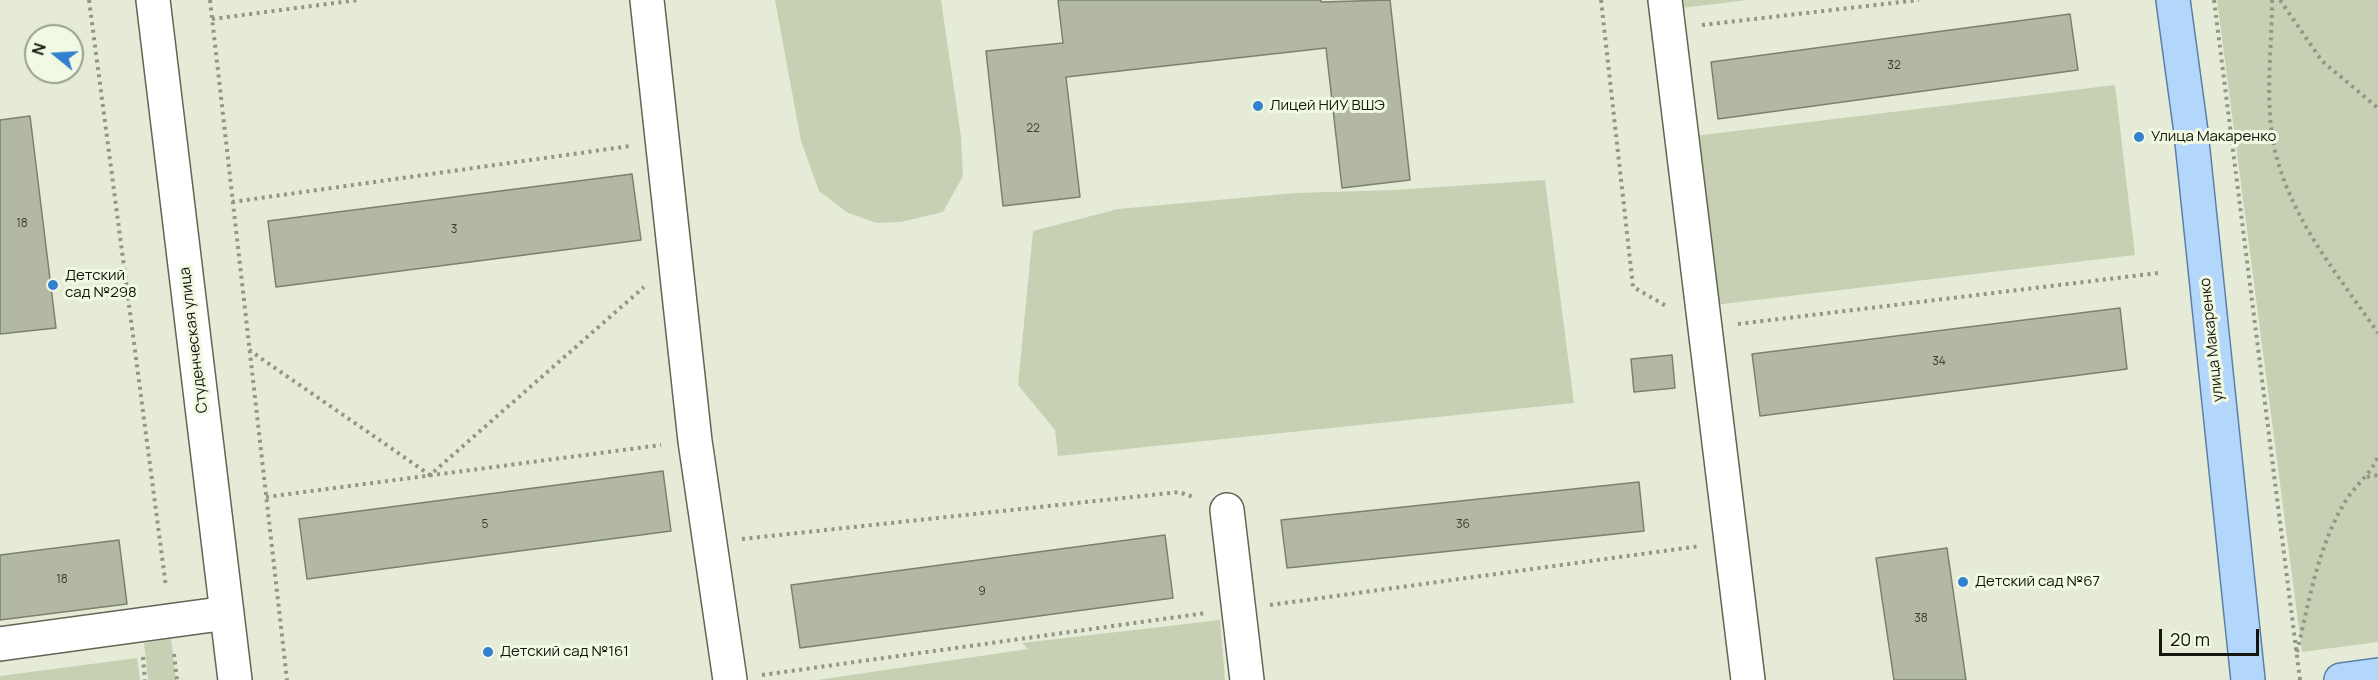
<!DOCTYPE html>
<meta charset="utf-8">
<style>
body{margin:0}
#map{position:relative;width:2378px;height:680px;overflow:hidden;background:#e5ebd6;font-family:Manrope,sans-serif}
canvas{display:block}
.north{position:absolute;left:24px;top:24px;width:60px;height:60px;box-sizing:border-box;background:#f2f9e3;border:2px solid #999e8e;border-radius:50%;rotate:288deg;font-size:16px;font-weight:700;line-height:24px;text-align:center;color:#13150e}
.north::after{content:'';display:block;margin:auto;width:21px;height:27px;background:#3281d0;clip-path:polygon(50% 0,100% 100%,50% 72%,0 100%)}
.scale{position:absolute;left:2159px;top:629px;width:100px;height:27px;box-sizing:border-box;border:3px solid #13150e;border-top:0;padding-left:8px;font-size:18px;line-height:21px;white-space:nowrap;color:#13150e;-webkit-text-stroke:4px #f2f9e3;paint-order:stroke}
</style>
<div id="map">
<canvas width="2378" height="680"></canvas>
<div class="north">N</div>
<div class="scale">20 m</div>
</div>
<script>
const ctx = document.querySelector('canvas').getContext('2d');
ctx.lineJoin = 'round';
function fillPath(path, color) { ctx.fillStyle = color; ctx.fill(path, 'evenodd'); }
function stroke(path, color, width, dash) { ctx.strokeStyle = color; ctx.lineWidth = width; ctx.lineCap = dash ? 'butt' : 'round'; ctx.setLineDash(dash || []); ctx.stroke(path); }
function label(font, color, halo, rows, align = 'center') {
  ctx.font = font + ' Manrope,sans-serif'; ctx.lineWidth = 6; ctx.setLineDash([]); ctx.textBaseline = 'middle'; ctx.strokeStyle = halo; ctx.fillStyle = color; for (const [text, x, y, turn = 0] of rows) {
    ctx.save(); ctx.translate(x, y); ctx.rotate((+turn || 0) * Math.PI / 180); ctx.textAlign = isNaN(turn) ? turn : align; if (halo) ctx.strokeText(text, 0, 0); ctx.fillText(text, 0, 0); ctx.restore();
  }
}
fillPath(new Path2D(`
 M775 0H941L961 137 963 176 943 212 901 222 877 223 848 213 819 191 801 141Z
 M1681 0H1748L1682 8Z
 M2217 0H2378V642L2302 652Z
 M2115 85 2135 255 1714 305 1694 136Z
 M1545 180 1574 403 1058 456 1055 430 1018 385 1033 231 1118 209 1295 193 1394 190Z
 M1220 620 1225 680H817L1028 649 1022 643Z
 M171 639 176 680H148L144 643Z
 M137 658 140 680H0V676Z`), '#c8d0b4');
const building = new Path2D(`
 M1058 0H1321V2L1390 0 1410 180 1342 188 1326 48 1066 77 1080 197 1003 206 986 51 1063 43Z
 M2070 14 2078 70 1718 119 1711 62Z
 M30 116 56 328 0 334V120Z
 M632 174 641 240 276 287 268 221Z
 M2120 308 2127 369 1760 416 1752 354Z
 M1672 355 1675 388 1634 392 1631 359Z
 M663 471 671 531 307 579 299 519Z
 M1639 482 1644 531 1287 568 1281 520Z
 M1165 535 1173 598 800 648 791 585Z
 M119 540 127 604 0 620V555Z
 M1947 548 1966 680H1894L1876 558Z`);
fillPath(building, '#b2b8a3');
stroke(building, '#7b816d', 1.5);
const minor = new Path2D(`
 M153 0 235 680
 M647 0 695 441 730 680
 M1665 0 1748 680
 M1227 510 1247 680
 M0 644 227 613`);
const major = new Path2D(`
 M2173 0 2191 132 2248 680
 M2341 680 2378 675`);
stroke(minor, '#616654', 36);
stroke(major, '#5a80a6', 36);
stroke(new Path2D(`
 M89 0 166 587
 M210 0 287 680
 M1601 0 1633 287 1668 307
 M2214 0 2300 680
 M2272 0C2272 49 2264 103 2275 151 2292 221 2338 275 2378 333
 M2280 0 2322 61 2378 108
 M212 19 358 0
 M1702 25 1919 0
 M232 202 630 146
 M1738 324 2158 273
 M249 350 430 475 644 287
 M2367 477 2378 475
 M266 497 661 445
 M742 539 1179 492 1196 498
 M1270 605 1700 546
 M2297 652C2309 602 2318 546 2345 502 2355 485 2370 475 2378 457
 M174 654 177 680
 M143 657 145 680
 M762 675 1206 613`), '#929687', 4, [3, 4.5]);
stroke(minor, '#fff', 33);
stroke(major, '#b3d6fb', 33);
for (const [x, y, r, color] of [
 [1258,106,6,"#3281d0"],
 [2139,137,6,"#3281d0"],
 [53,285,6,"#3281d0"],
 [1963,582,6,"#3281d0"],
 [488,652,6,"#3281d0"]
]) { const dot = new Path2D(); dot.arc(x, y, r, 0, 2 * Math.PI); ctx.fillStyle = color; ctx.fill(dot); stroke(dot, '#f2f9e3', 2); }
label('12px', '#3b3e33', null, [
 ["32",1894,66],
 ["22",1033,129],
 ["18",22,224],
 ["3",454,230],
 ["34",1939,362],
 ["5",485,525],
 ["36",1463,525],
 ["18",62,580],
 ["9",982,592],
 ["38",1921,619]
]);
label('15px', '#13150e', '#f2f9e3', [
 ["Лицей НИУ ВШЭ",1270,106],
 ["Улица Макаренко",2151,137],
 ["Детский",65,276],
 ["сад №298",65,293],
 ["Детский сад №67",1975,582],
 ["Детский сад №161",500,652]
], 'left');
label('15px', '#13150e', '#f2f9e3', [
 ["Студенческая улица",194,340,-97],
 ["улица Макаренко",2212,340,-96]
]);
</script>
